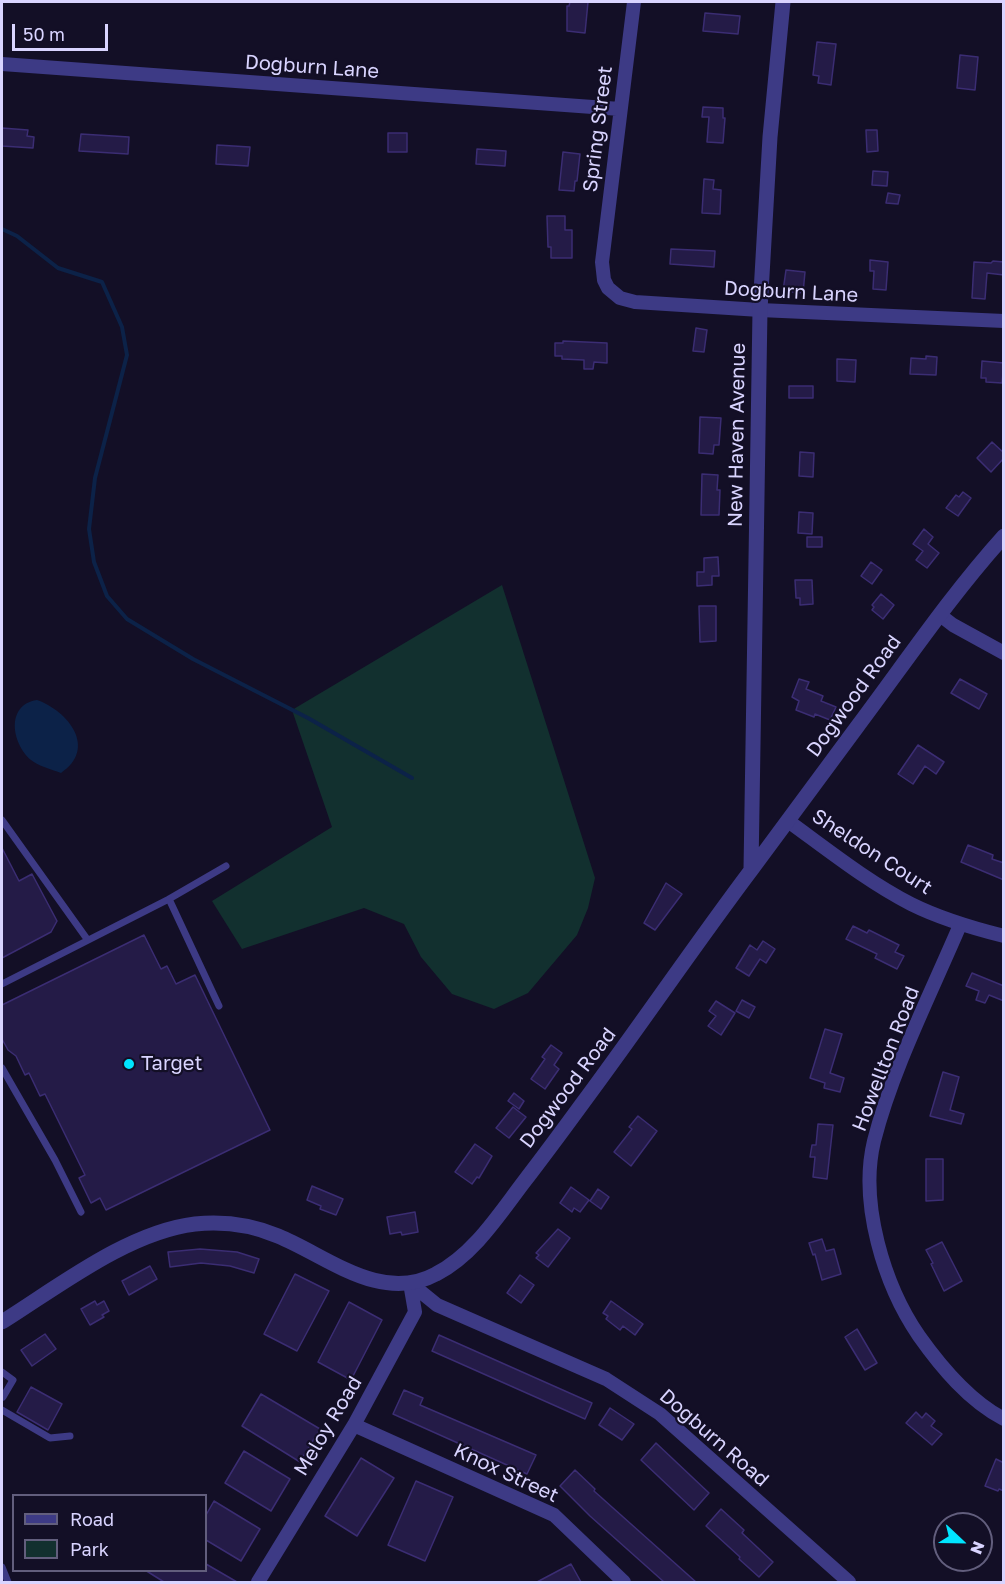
<!DOCTYPE html>
<style>
body{margin:0}
#map{position:relative;width:1005px;height:1584px;overflow:hidden;background:#130f26;font-family:"Golos Text",sans-serif}
canvas{display:block}
.frame{position:absolute;inset:0;border:3px solid #d9d4ff;pointer-events:none}
.legend{position:absolute;left:12px;top:1494px;width:195px;height:78px;box-sizing:border-box;background:#130f26;border:2px solid #625e7d;margin:0;padding:8px 10px;list-style:none;font-size:18px;color:#d9d4ff}
.legend li{display:flex;align-items:center;gap:12px;height:30px}
.legend b{width:30px;border:2px solid #625e7d}
.north{position:absolute;left:933px;top:1512px;width:60px;height:60px;box-sizing:border-box;background:#130f26;border:2px solid #625e7d;border-radius:50%;rotate:112deg;font-size:16px;font-weight:700;line-height:24px;text-align:center;color:#d9d4ff}
.north::after{content:'';display:block;margin:auto;width:21px;height:27px;background:#00e5ff;clip-path:polygon(50% 0,100% 100%,50% 72%,0 100%)}
.scale{position:absolute;left:12px;top:24px;width:96px;height:27px;box-sizing:border-box;border:3px solid #d9d4ff;border-top:0;padding-left:8px;font-size:18px;line-height:21px;white-space:nowrap;color:#d9d4ff;-webkit-text-stroke:4px #130f26;paint-order:stroke}
</style>
<div id="map">
<canvas width="1005" height="1584"></canvas>
<div class="frame"></div>
<ul class="legend">
<li><b style="height:8px;background:#3d3a85"></b>Road</li>
<li><b style="height:16px;background:#12302f"></b>Park</li>
</ul>
<div class="north">N</div>
<div class="scale">50 m</div>
</div>
<script>
const ctx = document.querySelector('canvas').getContext('2d');
ctx.lineJoin = 'round';
function fillPath(path, color) { ctx.fillStyle = color; ctx.fill(path, 'evenodd'); }
function stroke(path, color, width, dash) { ctx.strokeStyle = color; ctx.lineWidth = width; ctx.lineCap = dash ? 'butt' : 'round'; ctx.setLineDash(dash || []); ctx.stroke(path); }
function label(font, color, halo, rows, align = 'center') {
  ctx.font = font + ' "Golos Text",sans-serif'; ctx.lineWidth = 4.5; ctx.setLineDash([]); ctx.textBaseline = 'middle'; ctx.strokeStyle = halo; ctx.fillStyle = color; for (const [text, x, y, turn = 0] of rows) {
    ctx.save(); ctx.translate(x, y); ctx.rotate((+turn || 0) * Math.PI / 180); ctx.textAlign = isNaN(turn) ? turn : align; if (halo) ctx.strokeText(text, 0, 0); ctx.fillText(text, 0, 0); ctx.restore();
  }
}
fillPath(new Path2D(`
 M502 585 595 878 588 908 577 935 528 993 494 1009 452 994 421 957 404 924 364 908 242 949 212 901 332 827 292 710Z`), '#12302f');
fillPath(new Path2D(`
 M37 700C68 711 98 748 61 773 51 769 38 766 31 760 12 744 5 705 37 700Z`), '#0c2248');
stroke(new Path2D(`
 M2 229 17 236 58 268 102 282 122 327 127 355 95 478 89 529 94 562 107 596 127 619 193 659 308 718 412 778`), '#0c2248', 4);
const building = new Path2D(`
 M570 2H588L585 33 567 31V6H569Z
 M705 13 740 16 738 34 703 31Z
 M817 42 836 44 831 85 818 83 819 76 813 75Z
 M960 55 978 57 975 90 957 88Z
 M703 107 723 108V118H725L723 143 707 142 709 117H702Z
 M2 128 28 130 27 136 34 137 33 148 2 146Z
 M866 130H877L878 151 867 152Z
 M388 133H407V152H388Z
 M81 134 129 137 128 154 79 151Z
 M217 145 250 147 248 166 216 164Z
 M477 149 506 151 505 166 476 164Z
 M563 152 580 154 577 181H575L574 191 559 190Z
 M873 171 888 172 887 186 872 185Z
 M704 179 714 180 713 189 721 190 720 214 702 213Z
 M888 193 900 195 898 204 886 203Z
 M547 216H565V230H572V258H551V247H548Z
 M671 249 715 251 714 267 670 264Z
 M870 260 888 262 886 290 873 289 874 271H870Z
 M993 261 1004 262V275L987 273 985 299 972 298 974 262 991 263Z
 M786 270 805 272 803 293 783 291Z
 M696 328 707 330 704 352 693 351Z
 M563 341 607 343V363L594 362 593 369H584V360L562 359V356H555V343H563Z
 M926 356 937 357 936 375 910 374 911 358 926 359Z
 M837 359 856 360 855 382 837 381Z
 M982 361 1004 363 1002 383 986 382V378H981Z
 M789 386H813V398H789Z
 M700 417 721 418 719 445H714L713 454 699 453Z
 M992 442 1004 453V458L991 472 977 458Z
 M800 452 814 453 813 477 799 476Z
 M702 474 718 475 717 490H720L719 515H701Z
 M963 492 971 498 958 516 946 508 956 495 959 497Z
 M799 512 813 513 812 534 798 533Z
 M924 529 933 537 928 544 939 553 927 568 916 560 923 551 913 544Z
 M807 537H822V547H807Z
 M718 557 719 576H712V585L697 586V572H704V558Z
 M871 562 882 570 872 584 861 576Z
 M795 580H812L813 604 800 605V598H796Z
 M881 594 894 605 883 619 872 610 874 607 872 605Z
 M699 606H716V641L700 642Z
 M799 679 809 682 806 689 823 696 821 701 836 707 830 720 815 714 814 717 796 710 799 701 792 697Z
 M960 679 987 694 979 709 951 693Z
 M918 745 944 762 936 774 925 766 913 784 898 774Z
 M968 845 993 855 992 859 1004 863V880L961 862Z
 M2 848 19 881 32 874 57 921 51 932 2 958Z
 M666 883 682 894 655 930 644 923Z
 M853 926 867 933 869 930 899 945 895 952 904 956 897 969 875 958 877 954 846 939Z
 M144 935 161 969 167 966 176 984 195 975 270 1130 106 1210 100 1198 91 1203 79 1178 85 1175 45 1094 40 1096 29 1073 25 1075 16 1056 8 1050 2 1039V1005Z
 M763 941 775 949 766 963 760 959 749 976 736 968 750 945 757 950Z
 M972 973 1004 986V1001L989 995 985 1003 976 1000 979 991 966 986Z
 M742 1000 755 1007 749 1018 736 1011Z
 M716 1001 735 1013 721 1035 708 1026 716 1016 709 1011Z
 M825 1029 842 1034 830 1073 844 1078 840 1092 824 1088 825 1083 810 1078Z
 M551 1045 562 1053 554 1065 559 1069 545 1089 531 1079 545 1059 542 1057Z
 M943 1072 959 1077 950 1110 964 1114 961 1124 930 1116Z
 M514 1093 524 1101 519 1109 508 1101Z
 M513 1107 526 1117 509 1138 496 1128Z
 M638 1116 657 1131 631 1166 614 1152 632 1129 629 1127Z
 M818 1124 833 1125 827 1179 813 1177 815 1157H810L812 1145H816Z
 M475 1144 492 1156 479 1178 477 1177 472 1184 455 1172Z
 M926 1159H943V1200L926 1201Z
 M312 1186 343 1199 336 1215 320 1209 321 1206 307 1200Z
 M571 1187 589 1200 580 1212 574 1208 572 1212 560 1203Z
 M598 1189 609 1197 601 1209 590 1201Z
 M415 1212 418 1232 402 1235 401 1232 390 1234 387 1217Z
 M558 1229 570 1238 548 1267 536 1258 539 1255 536 1253Z
 M822 1239 826 1251 834 1249 841 1274 822 1280 815 1254 813 1255 809 1243Z
 M942 1242 962 1281 944 1291 931 1264 933 1263 926 1250Z
 M200 1249 237 1252 259 1259 254 1273 230 1266 201 1263 170 1267 168 1252Z
 M150 1266 157 1279 129 1295 122 1281Z
 M295 1274 329 1291 297 1351 264 1334Z
 M520 1275 534 1285 521 1303 507 1293Z
 M95 1301 97 1305 104 1301 109 1311 102 1315 104 1317 90 1325 81 1309Z
 M611 1301 643 1324 635 1335 623 1326 620 1330 606 1319 608 1316 603 1313Z
 M349 1302 382 1320 351 1380 318 1362Z
 M857 1329 877 1363 865 1370 845 1337Z
 M45 1334 56 1349 32 1366 21 1350Z
 M439 1335 592 1403 585 1419 432 1351Z
 M31 1387 62 1404 48 1430 17 1412Z
 M404 1390 423 1398 420 1405 536 1455 527 1474 393 1414Z
 M261 1394 320 1429 300 1462 242 1426Z
 M610 1408 634 1424 622 1440 599 1425Z
 M916 1412 922 1418 926 1413 935 1421 931 1426 942 1434 932 1445 906 1423Z
 M656 1443 709 1493 694 1510 641 1460Z
 M244 1451 290 1479 271 1511 225 1483Z
 M361 1458 394 1478 357 1536 325 1516Z
 M996 1459 1004 1463V1491L999 1489 998 1491 985 1486Z
 M575 1470 595 1489 594 1491 696 1582H664L590 1516 560 1486Z
 M416 1481 453 1497 425 1561 388 1545Z
 M214 1501 260 1529 241 1561 206 1540V1515Z
 M721 1509 744 1530 742 1533 773 1562 759 1577 739 1559 740 1557 706 1526Z
 M206 1564 237 1582H164L145 1570H206Z
 M571 1564 581 1582H537Z`);
fillPath(building, '#241b47');
stroke(building, '#3b2d73', 1.5);
stroke(new Path2D(`
 M2 820 87 939
 M169 899 219 1006
 M2 984 169 899 226 866
 M2 1068 55 1160 81 1212
 M2 1372 13 1380 3 1397 2 1396
 M2 1410 50 1438 70 1436
 M2 1567 8 1582`), '#3d3a85', 7);
stroke(new Path2D(`
 M634 2 602 262 604 280 608 288 620 298 635 302 760 310 1004 321
 M2 64 620 109
 M940 615 953 625 1004 653
 M788 821C828 850 868 882 911 904 941 919 972 928 1004 936
 M960 925C931 993 892 1070 874 1141 859 1203 884 1285 919 1336 941 1367 969 1401 1004 1419
 M410 1283 437 1305 606 1379 660 1414 849 1582
 M354 1425 554 1515 624 1582
 M258 1582 354 1425 415 1312 410 1283`), '#3d3a85', 14);
stroke(new Path2D(`
 M751 869 760 310 770 137 783 2
 M2 1322C58 1287 128 1232 195 1224 224 1221 252 1225 278 1236 327 1256 381 1304 436 1274 473 1255 498 1216 523 1183 543 1157 563 1130 582 1104 640 1026 694 946 752 869 787 821 822 775 857 727 905 663 950 596 1004 536`), '#3d3a85', 15);
for (const [x, y, r, color] of [
 [129,1064,6,"#00e5ff"]
]) { const dot = new Path2D(); dot.arc(x, y, r, 0, 2 * Math.PI); ctx.fillStyle = color; ctx.fill(dot); stroke(dot, '#130f26', 2); }
label('20px', '#d9d4ff', '#130f26', [
 ["Dogburn Lane",312,67,4],
 ["Spring Street",598,129,-83],
 ["Dogburn Lane",791,292,3],
 ["New Haven Avenue",737,435,-89],
 ["Dogwood Road",854,696,-54],
 ["Sheldon Court",872,852,33],
 ["Howellton Road",886,1059,-69],
 ["Dogwood Road",568,1088,-53],
 ["Meloy Road",328,1426,-59],
 ["Dogburn Road",714,1438,41],
 ["Knox Street",506,1473,25]
]);
label('20px', '#d9d4ff', '#130f26', [
 ["Target",141,1064]
], 'left');
</script>
